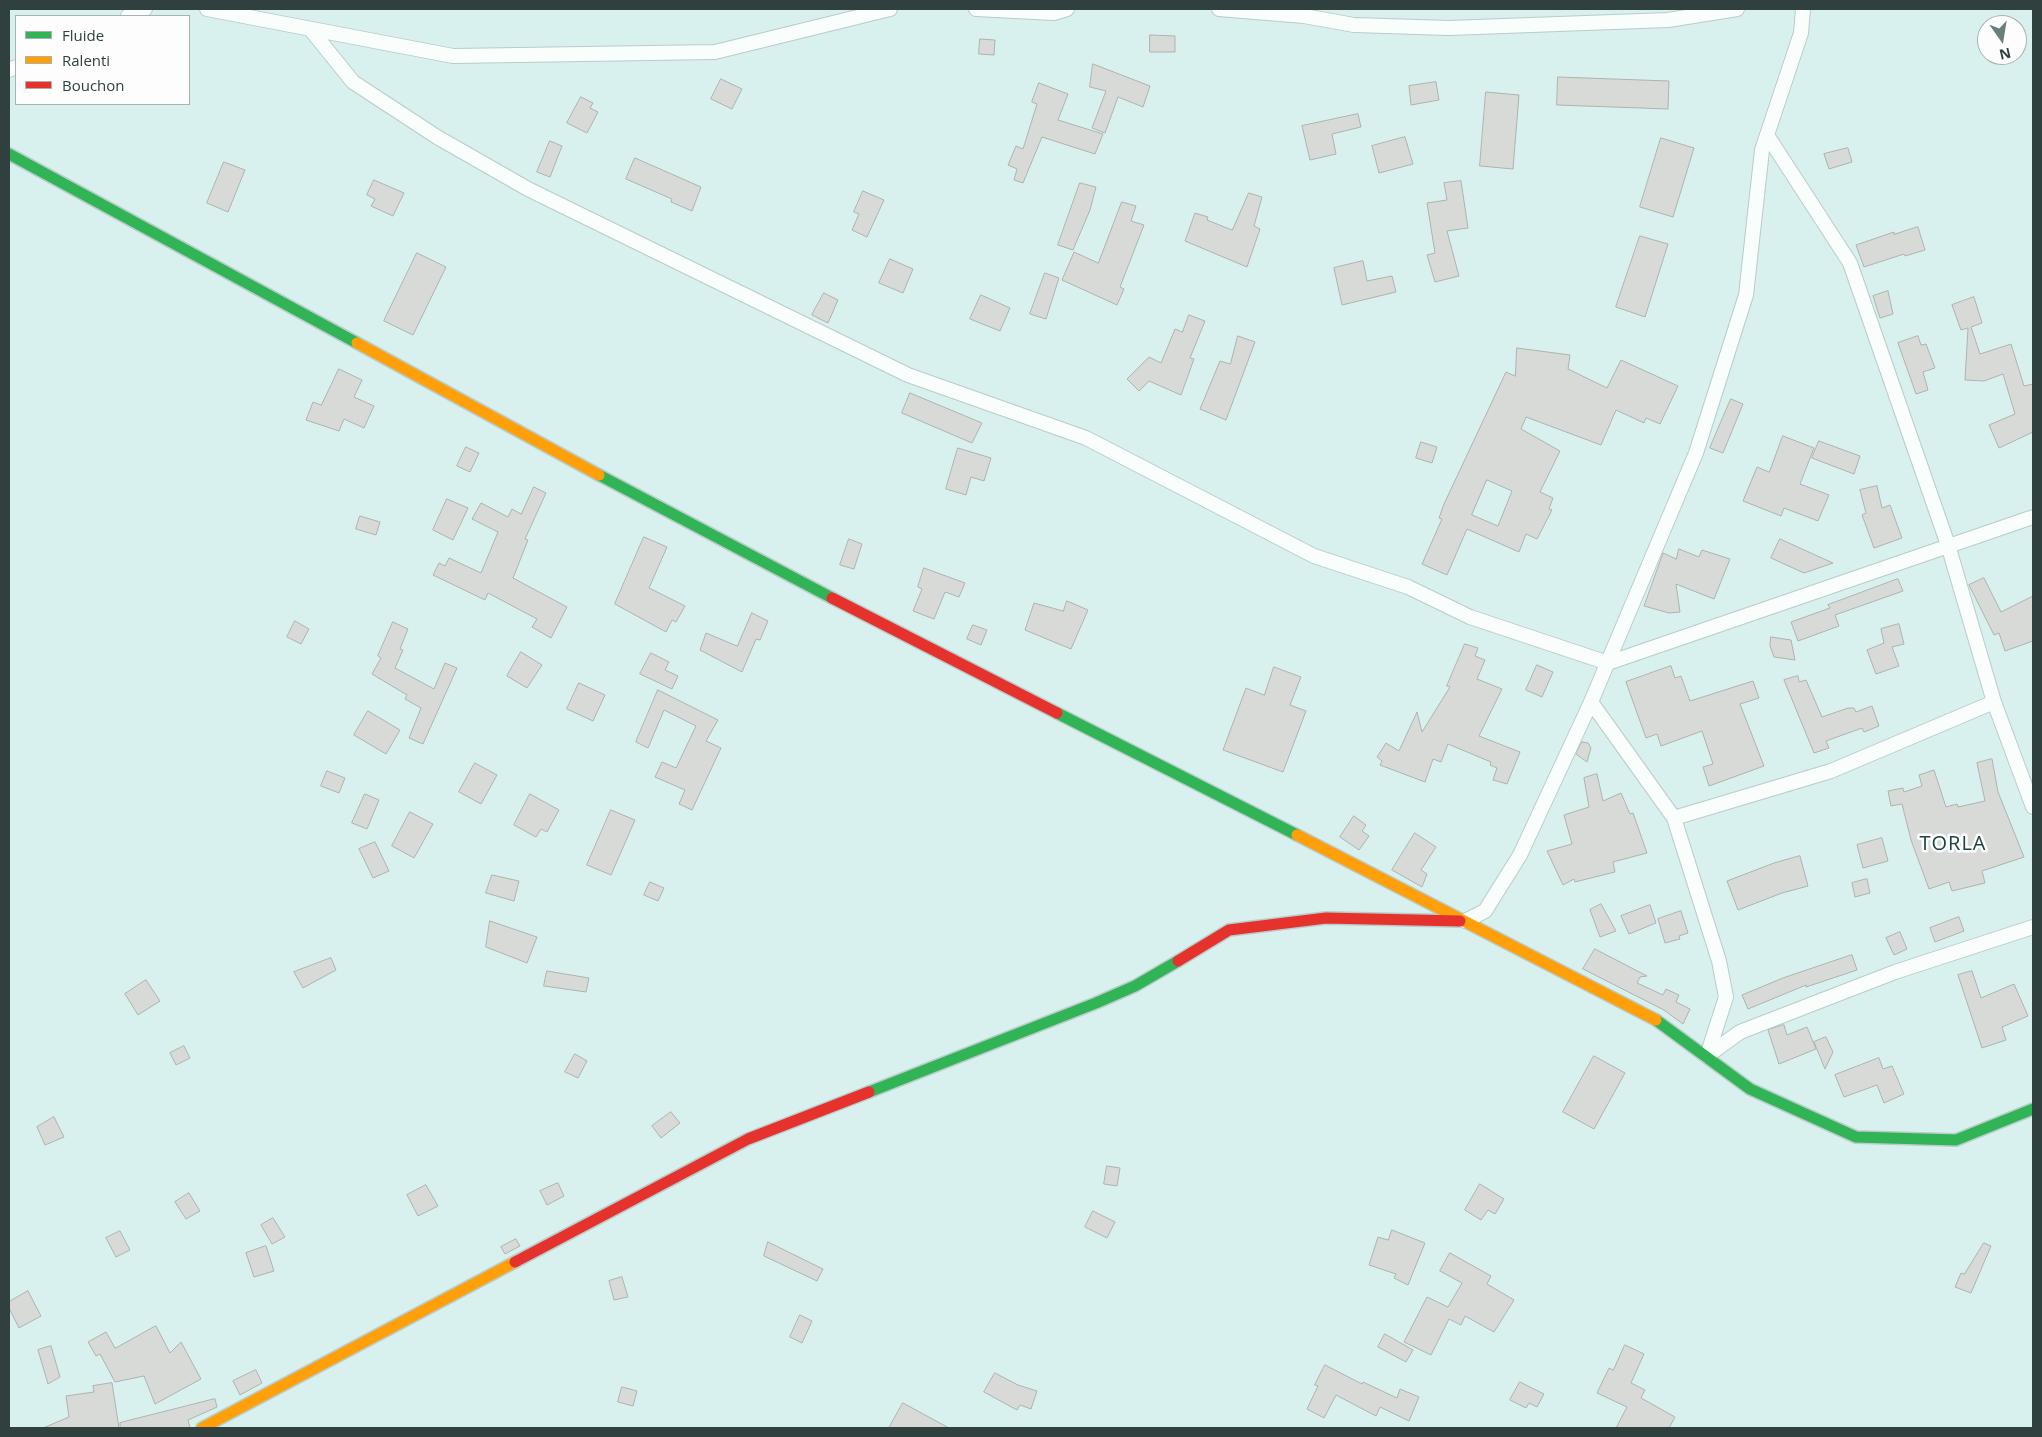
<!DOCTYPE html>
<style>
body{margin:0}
#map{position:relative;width:2042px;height:1437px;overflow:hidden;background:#d9f1ee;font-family:"Open Sans",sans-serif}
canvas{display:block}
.frame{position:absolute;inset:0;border:10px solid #2f403f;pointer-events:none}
.legend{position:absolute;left:15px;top:15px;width:175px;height:90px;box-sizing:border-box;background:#fdfdfd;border:1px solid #abb1b1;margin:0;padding:6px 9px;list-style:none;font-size:15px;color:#2f403f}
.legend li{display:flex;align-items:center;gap:10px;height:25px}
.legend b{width:25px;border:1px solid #abb1b1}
.north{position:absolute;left:1977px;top:15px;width:50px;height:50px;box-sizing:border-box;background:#fdfdfd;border:1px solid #abb1b1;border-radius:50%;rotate:167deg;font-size:14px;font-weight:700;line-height:20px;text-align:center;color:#2f403f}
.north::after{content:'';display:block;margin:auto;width:18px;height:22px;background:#6a7e7c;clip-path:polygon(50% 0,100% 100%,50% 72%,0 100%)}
</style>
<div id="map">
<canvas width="2042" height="1437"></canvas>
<div class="frame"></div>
<ul class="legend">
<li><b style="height:6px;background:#30b455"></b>Fluide</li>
<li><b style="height:6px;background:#ff9f0a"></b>Ralenti</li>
<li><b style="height:6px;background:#e5322d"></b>Bouchon</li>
</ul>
<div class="north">N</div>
</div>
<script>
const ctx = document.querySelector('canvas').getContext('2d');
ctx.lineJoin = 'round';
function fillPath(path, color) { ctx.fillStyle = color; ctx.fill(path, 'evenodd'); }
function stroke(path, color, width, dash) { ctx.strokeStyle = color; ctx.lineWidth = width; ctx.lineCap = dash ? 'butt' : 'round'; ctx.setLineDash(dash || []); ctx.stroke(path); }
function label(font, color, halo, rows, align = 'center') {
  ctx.font = font + ' "Open Sans",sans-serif'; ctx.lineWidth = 5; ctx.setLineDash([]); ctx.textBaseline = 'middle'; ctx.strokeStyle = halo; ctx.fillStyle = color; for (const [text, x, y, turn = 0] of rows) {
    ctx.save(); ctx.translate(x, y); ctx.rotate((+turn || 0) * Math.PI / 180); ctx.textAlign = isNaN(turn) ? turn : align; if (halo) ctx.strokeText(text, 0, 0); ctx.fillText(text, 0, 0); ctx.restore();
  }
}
const building = new Path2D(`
 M1150 35 1175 36V52H1150Z
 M980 39 995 40 994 55 979 54Z
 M1093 64 1150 86 1143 107 1118 97 1105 133 1092 128 1106 91 1090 87Z
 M1558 77 1669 81 1668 109 1557 105Z
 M721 79 742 89 732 109 711 99Z
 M1436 82 1439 100 1411 105 1409 86Z
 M1039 83 1068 94 1058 120 1103 134 1095 154 1042 137 1023 183 1014 180 1017 169 1008 165 1016 146 1023 149 1037 104 1032 102Z
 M1486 92 1519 95 1513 169 1480 166Z
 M581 97 593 103 590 108 598 112 587 133 567 123Z
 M1358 114 1361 127 1332 134 1336 154 1310 160 1302 126Z
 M1405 137 1413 164 1379 173 1372 146Z
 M1661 138 1694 148 1673 217 1640 207Z
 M550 141 562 146 550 177 537 172Z
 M1848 148 1852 162 1829 169 1824 154Z
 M635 158 701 187 692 211 671 202 672 199 626 179Z
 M224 162 245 170 228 212 207 203Z
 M374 180 404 193 393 216 371 206 375 199 367 195Z
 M1461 181 1468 228 1447 231 1459 276 1435 282 1427 255 1435 253 1427 203 1447 200 1444 183Z
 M1080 183 1096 187 1090 210 1073 250 1058 245Z
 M863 191 884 200 867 237 852 230 859 214 854 212Z
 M1249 193 1262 197 1254 226 1260 229 1247 267 1185 241 1195 213 1208 217 1207 220 1232 230Z
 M1122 202 1136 206 1131 221 1144 225 1120 287 1124 289 1117 305 1062 280 1074 252 1098 263Z
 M1918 227 1925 250 1905 256 1904 254 1864 267 1856 245 1894 232V234Z
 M1640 236 1668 244 1645 317 1616 307Z
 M417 253 446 267 413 335 384 321Z
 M890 259 913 269 903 293 879 283Z
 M1363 261 1367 281 1392 276 1396 292 1342 305 1334 268Z
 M1045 273 1059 278 1046 319 1030 314Z
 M1888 291 1893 314 1880 318 1873 296Z
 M824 293 838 300 828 323 812 315Z
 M981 295 1010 308 1000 331 970 319Z
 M1974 297 1982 323 1971 327 1980 354 2011 344 2024 386 2033 384V432L1999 448 1989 425 2015 414 2003 374 1984 381 1965 380 1968 328 1961 330 1952 305Z
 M1189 315 1205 321 1190 358 1194 359 1181 395 1149 381 1139 391 1127 379 1149 357 1161 363 1175 329 1182 332Z
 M1238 336 1255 342 1226 420 1200 409 1220 361 1230 364Z
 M1918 336 1921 345 1926 344 1935 368 1923 372 1928 390 1916 394 1898 343Z
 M1517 348 1570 355 1568 369 1607 388 1621 360 1678 386 1660 424 1646 418 1644 423 1616 410 1601 445 1526 417 1521 429 1560 451 1540 492 1553 498 1549 509 1552 510 1537 539 1526 534 1519 552 1467 529 1447 575 1422 564 1442 519 1439 518 1444 504 1506 372 1515 376ZM1487 480 1512 491 1498 526 1472 515Z
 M339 369 362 380 354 397 374 406 364 428 344 419 339 431 306 420 313 402 321 405Z
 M910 393 982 423 972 443 902 413Z
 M1731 399 1743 404 1723 453 1710 448Z
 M1783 436 1814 448 1800 484 1829 495 1818 521 1784 508 1781 516 1743 501 1757 467 1769 472Z
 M1819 441 1860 456 1854 474 1812 458Z
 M1421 442 1437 447 1432 463 1416 458Z
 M466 447 479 453 470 472 457 466Z
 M958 448 991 458 984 481 971 477 966 495 946 489Z
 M1877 486 1882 508 1890 505 1902 538 1874 548 1862 515 1866 513 1860 490Z
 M534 487 546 493 525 539 528 540 513 578 567 607 551 638 532 627 537 619 488 593 485 600 433 575 439 563 445 566 449 558 481 573 498 532 472 519 481 503 508 517 512 509 521 514Z
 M447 499 468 508 453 540 433 530Z
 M360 516 380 522 376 535 356 529Z
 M644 537 667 547 649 588 685 606 676 622 672 620 666 632 615 604Z
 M849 539 862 544 854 569 840 565Z
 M1780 539 1833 563 1804 573 1771 558Z
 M1679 549 1699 557 1702 550 1730 559 1714 599 1676 584 1680 612 1669 613 1644 606 1663 553 1676 559Z
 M924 568 965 583 959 597 945 592 934 619 913 611 922 589 918 587Z
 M1984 578 2001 612 2033 596V641L2005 651 1999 633 1994 635 1969 585Z
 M1898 579 1903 591 1835 615 1839 626 1798 641 1791 622 1830 608 1828 605Z
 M1067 601 1088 610 1071 649 1025 630 1034 603 1063 611Z
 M752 613 768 621 760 640 756 639 742 672 700 650 706 633 737 646Z
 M295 621 309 629 301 644 287 637Z
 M393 622 408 629 400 649 403 650 395 668 434 689 445 663 457 668 423 744 409 738 421 708 405 699 407 695 372 674 381 658 378 656Z
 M1899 624 1904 644 1892 647 1899 666 1876 674 1867 650 1884 643 1881 629Z
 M973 625 987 630 981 645 967 639Z
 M1771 637 1791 640 1795 660 1774 657 1770 646Z
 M1465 644 1478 648 1475 656 1485 660 1477 679 1502 689 1479 736 1520 752 1507 784 1493 780 1497 768 1490 765 1491 762 1448 744 1441 762 1433 759 1425 782 1380 765 1382 761 1377 757 1386 743 1399 751 1417 712 1422 732 1450 687 1447 686Z
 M521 652 542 665 527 688 507 676Z
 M651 653 669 662 665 670 678 676 672 689 640 674Z
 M1537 665 1553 672 1542 697 1526 690Z
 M1671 666 1675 678 1681 676 1690 701 1753 681 1759 698 1740 704 1764 766 1709 786 1703 767 1713 764 1702 731 1661 746 1657 734 1646 738 1626 682Z
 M1274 667 1301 677 1290 705 1306 711 1283 772 1223 750 1246 688 1264 695Z
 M1798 676 1799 682 1806 680 1822 717 1848 708H1854L1856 712 1872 706 1879 726 1864 732 1862 728 1826 741 1829 748 1814 753 1784 680Z
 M579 683 605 695 593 721 567 709Z
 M658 690 718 720 706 741 721 748 692 810 679 804 685 790 655 777 662 762 676 768 696 726 664 710 648 748 636 742Z
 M368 711 400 730 386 754 354 735Z
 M1582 742 1588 743 1591 748 1587 762 1576 754Z
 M1992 759 1998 792 2024 857 1982 871 1985 883 1952 891 1949 882 1929 889 1911 840 1902 804 1891 806 1888 791 1903 788 1904 792 1922 786 1919 775 1934 770 1946 807 1957 804 1958 807 1985 801 1977 763Z
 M475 763 497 775 481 804 459 792Z
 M327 771 345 778 339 793 321 786Z
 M1597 774 1603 801 1621 793 1630 814 1633 813 1647 853 1613 862 1615 872 1575 882 1574 879 1563 885 1547 851 1572 844 1564 815 1589 807 1584 778Z
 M365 794 379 800 367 829 352 823Z
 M530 794 559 810 547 832 541 829 536 837 514 825Z
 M611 810 635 820 611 875 587 865Z
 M410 812 433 824 414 858 392 846Z
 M1354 816 1366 825 1362 831 1369 836 1359 850 1340 837Z
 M1415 833 1436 847 1421 870 1427 874 1422 887 1392 870Z
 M1882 838 1888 861 1863 868 1857 845Z
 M375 842 389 871 373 878 359 849Z
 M1800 856 1808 886 1782 893 1738 910 1727 881 1774 863Z
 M492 875 519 881 514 901 486 893Z
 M1867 879 1870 893 1855 897 1852 883Z
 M650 882 664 888 658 901 644 895Z
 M1601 904 1616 931 1600 937 1590 910Z
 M1650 905 1656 923 1629 934 1621 916Z
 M1681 911 1688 933 1679 936 1680 939 1665 943 1658 919Z
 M1959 917 1964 931 1935 942 1930 928Z
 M490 921 537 937 527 963 486 947Z
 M1900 932 1907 949 1894 955 1886 938Z
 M1595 949 1647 976 1640 977 1637 983 1663 995 1666 989 1679 995 1676 1002 1690 1009 1683 1024 1664 1010 1583 969Z
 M1852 955 1857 970 1806 987V985L1748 1009 1742 995 1783 978Z
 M331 958 336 970 303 988 294 972Z
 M547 971 589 978 586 992 544 986Z
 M1972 971 1981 998 2014 984 2028 1016 2002 1027 2006 1040 1982 1048 1958 975Z
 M146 980 160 1001 138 1015 125 994Z
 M1784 1025 1787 1035 1807 1027 1816 1049 1779 1064 1768 1030Z
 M1826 1037 1833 1052 1825 1069 1814 1042Z
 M184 1046 190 1058 176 1065 170 1053Z
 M575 1054 587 1061 578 1078 565 1072Z
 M1594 1056 1625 1073 1594 1129 1563 1112Z
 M1879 1058 1883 1069 1892 1066 1904 1094 1884 1103 1877 1085 1844 1097 1835 1075Z
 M671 1112 680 1123 661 1138 652 1126Z
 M54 1117 64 1137 45 1145 37 1127Z
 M1107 1166 1120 1168 1117 1186 1104 1184Z
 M558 1183 564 1196 547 1205 540 1191Z
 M1480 1184 1504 1199 1495 1214 1488 1210 1481 1220 1465 1210Z
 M426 1185 438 1206 418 1216 407 1195Z
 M189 1193 200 1211 186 1219 175 1202Z
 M1093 1211 1115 1222 1107 1238 1085 1227Z
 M273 1218 285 1237 272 1244 261 1225Z
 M1392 1230 1425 1243 1408 1285 1394 1278 1396 1274 1369 1265 1378 1237 1388 1240Z
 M120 1231 130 1250 116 1257 106 1238Z
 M516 1239 520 1246 505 1254 501 1247Z
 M768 1242 823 1269 817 1281 764 1256Z
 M1984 1243 1991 1246 1971 1293 1955 1287 1961 1273 1964 1274Z
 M266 1246 274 1271 254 1277 246 1253Z
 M1450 1253 1491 1276 1487 1284 1514 1300 1494 1332 1465 1316 1461 1325 1449 1319 1431 1355 1404 1342 1427 1297 1448 1307 1462 1283 1440 1271Z
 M622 1277 628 1297 614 1300 609 1281Z
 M28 1291 41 1316 19 1328 9 1308V1302Z
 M800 1315 812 1321 802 1343 790 1337Z
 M156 1326 170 1353 181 1342 201 1379 155 1404 144 1376 115 1382 100 1354 96 1356 88 1342 106 1332 115 1348Z
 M1385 1334 1413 1350 1406 1362 1378 1347Z
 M1625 1345 1644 1354 1631 1383 1645 1390 1641 1398 1675 1417 1669 1428H1616L1627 1407 1597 1393 1609 1368 1613 1370Z
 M51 1346 60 1377 48 1384 38 1350Z
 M1325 1365 1362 1384 1363 1382 1397 1398 1400 1389 1419 1397 1409 1421 1380 1407 1376 1416 1336 1395 1324 1418 1307 1409 1318 1386 1315 1385Z
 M256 1370 262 1383 240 1395 233 1381Z
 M995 1373 1018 1385 1037 1391 1031 1409 1020 1405 1017 1410 984 1392Z
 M1520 1382 1544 1394 1537 1407 1529 1403 1526 1408 1510 1400Z
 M112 1383 119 1428H43L69 1417 66 1396 94 1392 93 1386Z
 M622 1387 637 1391 633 1406 618 1402Z
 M215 1399 217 1407 188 1420 190 1428H120V1423Z
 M903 1403 949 1428H889Z`);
fillPath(building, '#d7dad7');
stroke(building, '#aeb2af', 1);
const street = new Path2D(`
 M207 9 453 56 715 52 890 9
 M976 9 1054 13 1067 9
 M1219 9 1304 16 1354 25 1449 28 1668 20 1737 9
 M128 16 145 9
 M311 30 353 82 437 137 528 189 908 375 1086 438 1314 556 1408 587 1470 617 1608 663 2033 517
 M9 70 16 67
 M1767 135 1850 263 1948 545 1994 702 2033 807
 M1591 702 1674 818 1719 961 1726 997 1707 1056
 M1674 818 1831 771 1994 702
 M1465 921 1485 911 1520 855 1591 702 1696 453 1746 295 1762 150 1801 33 1803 9
 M1707 1056 1740 1032 1895 972 2033 927`);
const fast = new Path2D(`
 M9 154 357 343
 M599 475 832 598
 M1057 713 1297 835
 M1656 1020 1750 1089 1856 1137 1956 1140 2033 1109
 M869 1092 1096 1003 1135 986 1178 961`);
const slow = new Path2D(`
 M357 343 599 475
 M1297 835 1656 1020
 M202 1428 515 1262`);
const jam = new Path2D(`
 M832 598 1057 713
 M1178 961 1229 930 1326 918 1460 921
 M515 1262 748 1139 869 1092`);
stroke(street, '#b9ccca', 16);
stroke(fast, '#b9ccca', 14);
stroke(slow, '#b9ccca', 14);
stroke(jam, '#b9ccca', 14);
stroke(street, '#f9fdfc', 14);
stroke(fast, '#30b455', 11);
stroke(slow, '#ff9f0a', 11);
stroke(jam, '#e5322d', 11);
ctx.letterSpacing = '1px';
label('20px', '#1d4441', '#fdfdfd', [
 ["TORLA",1953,844]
]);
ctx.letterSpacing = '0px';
</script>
